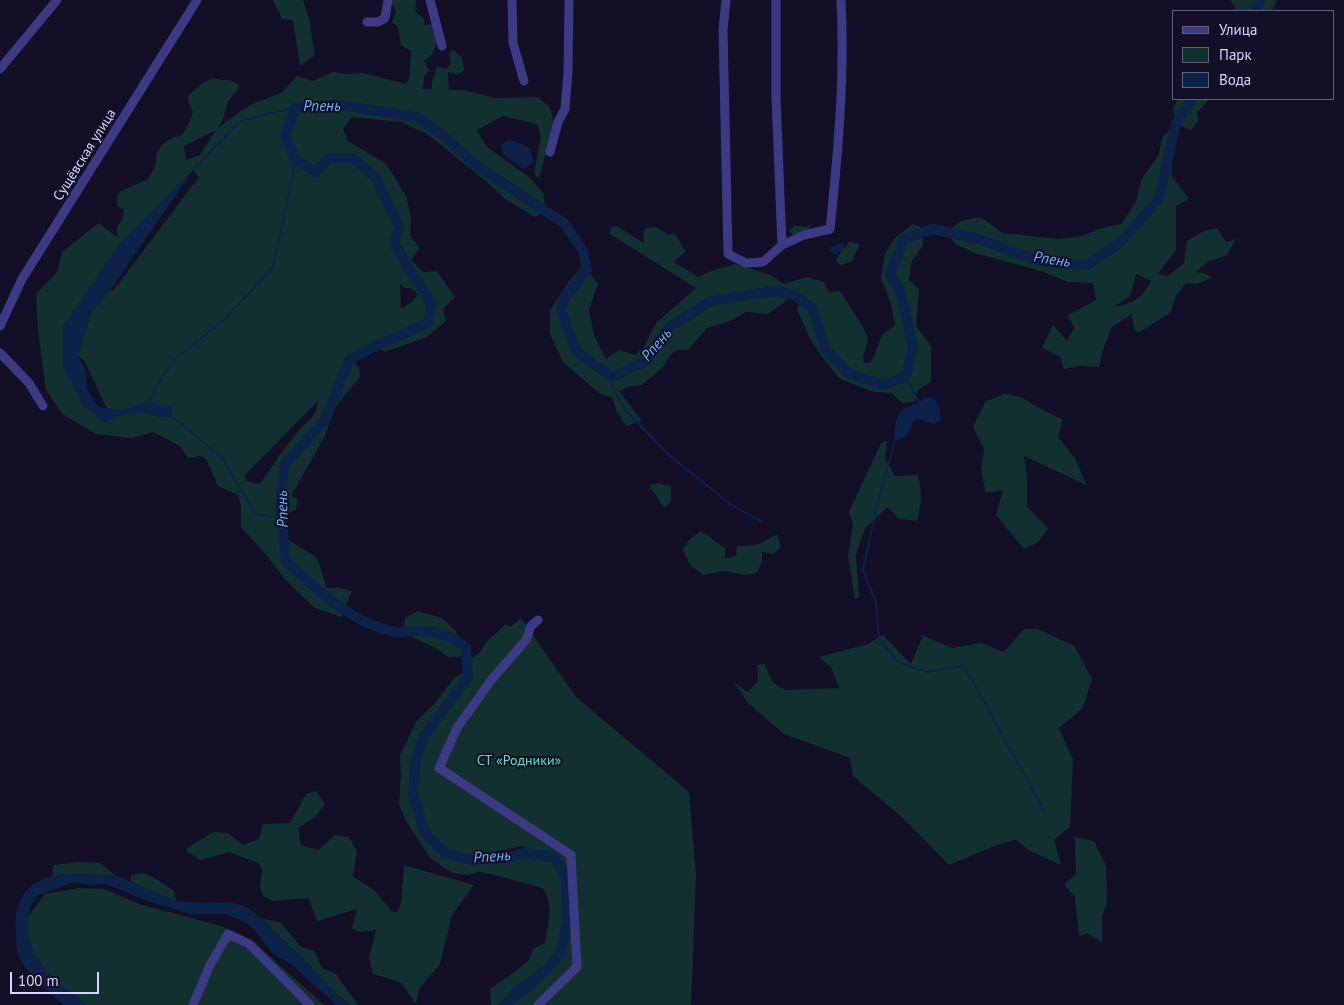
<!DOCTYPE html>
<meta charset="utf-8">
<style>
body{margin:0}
#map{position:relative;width:1344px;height:1005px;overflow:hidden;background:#130f26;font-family:"PT Sans",sans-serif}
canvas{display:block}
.legend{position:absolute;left:1172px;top:10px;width:162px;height:90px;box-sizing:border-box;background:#130f26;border:1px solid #625e7d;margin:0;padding:6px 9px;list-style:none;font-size:15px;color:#d9d4ff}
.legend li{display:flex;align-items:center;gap:10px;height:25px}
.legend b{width:25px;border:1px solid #625e7d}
.scale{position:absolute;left:10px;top:972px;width:89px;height:22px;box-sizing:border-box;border:2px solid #d9d4ff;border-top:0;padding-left:6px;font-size:15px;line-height:18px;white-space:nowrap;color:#d9d4ff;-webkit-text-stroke:4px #130f26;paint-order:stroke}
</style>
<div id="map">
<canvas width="1344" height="1005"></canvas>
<ul class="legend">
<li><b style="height:6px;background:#3d3a85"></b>Улица</li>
<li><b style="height:14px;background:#12302f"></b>Парк</li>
<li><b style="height:14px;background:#0c2248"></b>Вода</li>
</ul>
<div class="scale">100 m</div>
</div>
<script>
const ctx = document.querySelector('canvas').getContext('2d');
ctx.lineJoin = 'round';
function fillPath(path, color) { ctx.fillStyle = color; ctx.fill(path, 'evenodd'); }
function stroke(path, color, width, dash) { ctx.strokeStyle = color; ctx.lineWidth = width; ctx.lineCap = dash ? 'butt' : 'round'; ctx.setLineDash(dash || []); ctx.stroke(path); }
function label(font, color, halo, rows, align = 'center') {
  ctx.font = font + ' "PT Sans",sans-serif'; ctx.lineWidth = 4; ctx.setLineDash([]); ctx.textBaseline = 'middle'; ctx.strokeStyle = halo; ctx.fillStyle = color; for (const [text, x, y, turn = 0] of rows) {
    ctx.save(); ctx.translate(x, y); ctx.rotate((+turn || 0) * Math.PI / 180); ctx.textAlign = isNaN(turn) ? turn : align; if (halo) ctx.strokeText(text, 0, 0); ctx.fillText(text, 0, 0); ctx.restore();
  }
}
fillPath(new Path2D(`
 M273 0H303L309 19 315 55 300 66 293 20 282 19Z
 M393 0H416L415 11 424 19V25H433C441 36 436 55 424 61L429 70 424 77 423 89H432V82L437 67 446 69 451 64 449 53 453 50 462 58 464 70 458 75 448 72 449 90H463L495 98 538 97 550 108 554 123 539 179 534 173 541 137 537 124 503 116 477 130 486 146 529 177 543 193 546 211 535 217 505 199 486 181 427 134 401 122 352 117 343 129 348 141 385 163 394 176 406 196 411 217 410 235 420 248 411 260 423 272 437 271 455 297 443 309 446 321 427 337 385 352 375 346 376 342 355 363 359 368 360 377 336 406 324 438 291 496 298 499 296 509 281 518 283 536 317 558 327 588H339L352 591 341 617 315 608 302 596 282 576 268 557 241 527V506L238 495 218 486 206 459 200 456 188 458 180 446 153 432 132 438 96 434 62 414 46 390 38 330 36 294 57 272 62 252 99 223 117 237V226C122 221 124 218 124 210L117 206V195L121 191 148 179C151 174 156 166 156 160 156 159 155 157 156 156 157 147 172 135 180 136 188 130 189 121 193 112L189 104 188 96 204 82 212 78C221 81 230 78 238 84L239 88 228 101 223 119 218 128 242 110 254 103 281 93 297 76 313 81 333 72 347 74 363 73 405 84 409 80 411 51 401 45 398 27 392 22 396 10 392 4ZM216 130 200 155 186 160 184 146ZM193 170 199 177 113 291 110 290 91 313 78 356 84 360 106 407 120 415 83 405 63 326ZM400 283 404 288H410L418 294 414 300 401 309ZM319 400 314 415 301 428 281 453 260 484 248 482 244 476Z
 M1231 0H1276L1277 1 1272 11H1236Z
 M1178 99H1209L1197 113 1198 121 1191 130 1176 124 1171 175 1189 199 1176 206V250L1158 274 1168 276 1184 263 1187 241 1203 231 1217 228 1226 242 1236 239 1227 255 1208 262 1196 272 1205 273 1212 278 1197 284 1186 283 1176 296 1170 313 1138 333 1134 329 1132 314 1112 327 1103 350 1099 367 1080 366 1064 369 1060 357 1042 348 1053 325 1067 341 1074 328 1068 315 1096 300 1093 283 1068 282 1041 271 975 253 955 244 947 232 961 221 981 217 1002 233 1058 239 1079 237 1102 228 1121 224 1136 202 1141 180 1158 156 1163 136 1176 124 1173 107ZM1136 274 1151 281C1144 297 1131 305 1113 307L1130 296Z
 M812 224 806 232 793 235 789 232 794 225 805 227Z
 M913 224 923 228V245L911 263 909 280 919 289 916 326 931 346V382L918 390 914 402 902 403 892 393 874 392 840 379 822 357 809 337 797 309 802 301 794 295 768 314 746 312 730 321 707 328 688 350H677L670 355 664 366 642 385 631 386 619 391 642 421 626 426 616 410 612 397 600 394 563 362 550 334V310L570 280 581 268 587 270 598 284 589 310 594 335 606 359 619 350 635 355 643 348 657 322 696 288 610 234V228L616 226 644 243 643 233 646 228 656 227 669 235 673 233C681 240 680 245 686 251L674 262 698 277 717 269 736 264 770 275 784 284 807 277 824 282 829 292 840 291 863 327 868 339 863 357 864 363H871L882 335 895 325 891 304 881 277 885 254 895 238Z
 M849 242 860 244 852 261 842 265 837 263 836 259Z
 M1005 394 1022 397 1032 404 1063 420 1058 437 1076 460 1086 485 1024 456 1027 475V507L1048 528 1038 542 1024 549 996 515 1003 490 986 493 981 469 984 449 973 427 986 401Z
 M887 441 885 458 895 476 918 475C922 494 922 502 917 521L899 519 888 507 865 528 856 555 859 597 855 599 848 556 853 524 849 512 881 443Z
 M658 483 671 486V501L665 508C659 504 659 496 652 491L650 485Z
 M701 531 725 548V559L736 556 737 546 757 545 777 534 781 548 773 554 762 552V562L757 573 745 575 724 571 703 575 690 565 683 549 690 539Z
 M418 611 442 618 455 630 468 656 448 657C433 644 419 642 403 632L405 618Z
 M521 618 576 697 689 792 696 875 691 1005H507L539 970 515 987 499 1005H491L490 989 513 973 529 960 533 949 545 943C548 924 554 906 543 888L495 875 479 872 468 875 452 873 430 858 406 821 399 805 401 776 400 755 416 722 435 703 456 676 460 675 469 667 470 660 480 652 486 642 506 624 510 627ZM523 846 541 855 525 853 507 858 471 860 469 857Z
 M1024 629H1038L1074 646 1092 679 1083 708 1059 728 1073 760 1070 827 1054 840 1061 865 1030 851 1016 840 997 845 949 865 904 819 853 776 850 758 784 734 747 702 734 682 747 692 758 681 757 665 765 664 772 682 785 690 839 688 831 667 819 657 868 644 883 635 911 664 923 635 952 648 981 643 1004 652Z
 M316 791 325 804 316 816 298 828 301 845 318 850 335 835 349 837 357 851 353 876 375 891 392 912H397L401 903 404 865 474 885 452 915 440 964 419 989 416 1003 400 982 373 974 369 958 376 930 359 932 352 928 357 909 317 921 309 898 273 901 263 896 260 887 262 869 258 863 229 852 200 860 186 851 188 848 213 832 228 833 243 845 259 839 263 824 290 823 306 794Z
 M1075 837 1094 841 1106 866 1107 904 1102 915V943L1088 933 1079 936 1075 897 1064 884 1076 874Z
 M79 862 100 863 115 875 65 874 52 877 53 865Z
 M144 873 158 880 174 891 176 901 139 886 130 880 132 875Z
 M79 888 104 889 139 904 221 926 253 941 324 1005H70L26 967V920L45 894Z
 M263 919 280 922 301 947 314 951 322 968 336 974 358 1005H351L337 995 300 955 288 945Z`), '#12302f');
fillPath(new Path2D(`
 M509 140 520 143 531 149 533 163 523 169 503 154 501 145Z
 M193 170 114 285 91 313 78 356 86 371 87 389 98 407 123 410 148 401 172 408V416C160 420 155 414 144 413 129 411 117 417 104 423L83 405 63 368V326L119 244Z
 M842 243 845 247 842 251 835 254 830 251 831 247Z
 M925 397 934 398 940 409V421L933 424 919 419 913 422C909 433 907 439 895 440 895 428 894 413 907 407 915 404 919 403 925 397Z
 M65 874 115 875 176 901 201 903 227 902 245 906 263 919 288 945 300 955 337 995 351 1005H336L334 1003 291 964 273 954 251 926 236 918 223 914H190L148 901 106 884 92 885 74 882 37 896 30 907 27 931 33 951 44 967 57 983 80 998 86 1005H64C51 995 29 975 21 961 17 954 16 942 16 934 14 913 18 892 39 881 46 877 57 876 65 874Z
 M560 954 552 970 533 989 512 1005H499L515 987Z`), '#0c2248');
stroke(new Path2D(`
 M193 170 240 121 296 107
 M612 377V386L625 410 669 455 730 504 762 522
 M906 377 919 403 917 405
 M148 401 151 398 155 388 174 360 225 319 273 267 296 160
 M172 416 223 459 255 514 281 518
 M895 440 877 506 863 570 876 602 879 639 899 663 927 672 964 666 1046 814`), '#0c2248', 2);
stroke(new Path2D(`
 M1256 11 1260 0
 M552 963 560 954 568 920 566 878 556 858 525 853 507 858 471 860 445 853 425 833 413 794 416 759 424 736 468 677 466 647C449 635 438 631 416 631 409 631 401 633 394 632 350 622 317 590 286 561L280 503 285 464 324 421 350 359 384 342 428 323 432 305 394 244 399 227 376 178 353 158H329L316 172 296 160 285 137 296 107 341 105 417 117 445 137 477 166 564 223 583 251 587 270 564 299 561 311 577 352 612 377 646 361 667 329 711 301 773 291 794 295 812 308 826 350 849 374 883 385 906 377 913 346 900 290 890 274 904 239 933 229 979 239 1039 261 1087 265 1121 242 1158 200 1176 124 1192 99`), '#0c2248', 10);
stroke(new Path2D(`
 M430 0 442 46
 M512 0 513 43 524 81
 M726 0 723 30 728 254 746 263 763 262 782 245 804 235 830 229C838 153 845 77 841 0
 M776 0V98L782 245
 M367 22H378L385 18 388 0
 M0 69 57 0
 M550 152 558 122 565 109 568 72 569 0
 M0 326 22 279 197 0
 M0 353 29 383 43 406
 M538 620 531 626 526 640 492 679 457 728 439 768 571 855 577 967 538 1005
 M193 1005 210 965 228 934 249 944 310 1005`), '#3d3a85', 9);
label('14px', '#d9d4ff', '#130f26', [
 ["Сущёвская улица",85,155,-58]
]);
label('14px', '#5fe0c0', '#130f26', [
 ["СТ «Родники»",519,761]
]);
label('italic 15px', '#62b6ff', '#130f26', [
 ["Рпень",322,107],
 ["Рпень",1052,260,9],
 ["Рпень",657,345,-49],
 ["Рпень",283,509,-91],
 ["Рпень",492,857,-4]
]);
</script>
